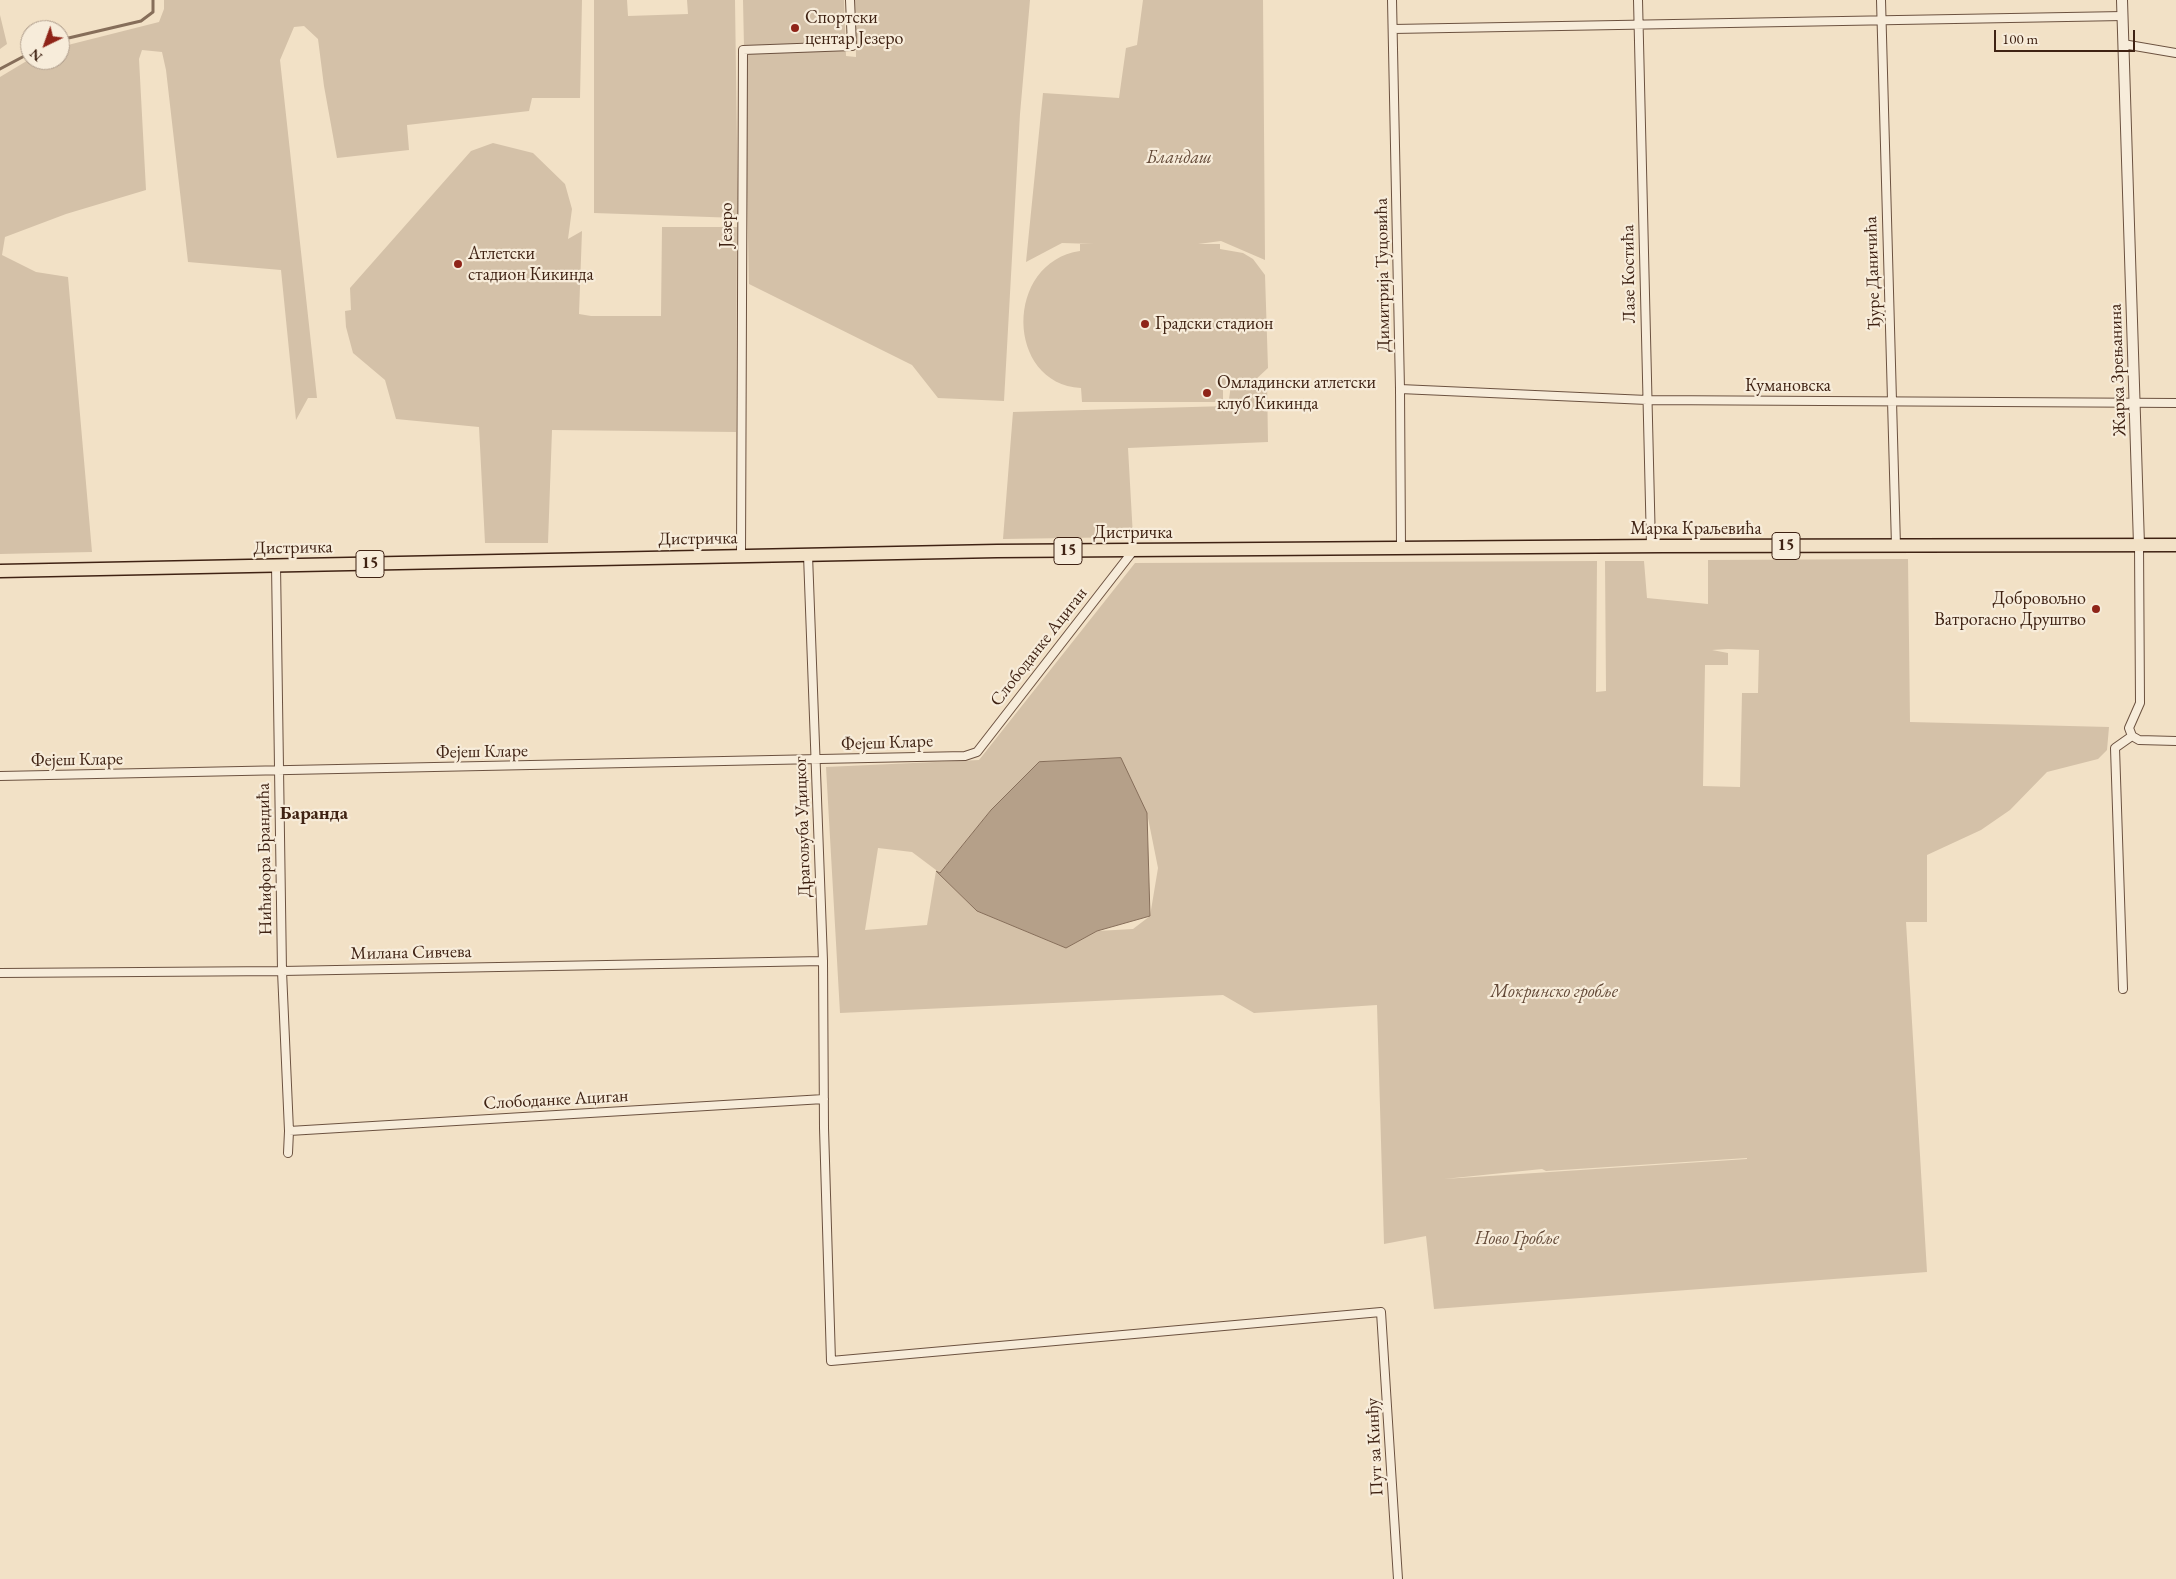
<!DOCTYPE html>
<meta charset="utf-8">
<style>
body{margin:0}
#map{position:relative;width:2176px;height:1579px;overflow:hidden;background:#f2e1c6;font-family:"EB Garamond",serif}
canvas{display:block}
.north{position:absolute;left:20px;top:20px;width:50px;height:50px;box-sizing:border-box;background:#f7ecda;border:1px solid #ad9b8a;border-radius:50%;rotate:222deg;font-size:14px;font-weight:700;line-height:20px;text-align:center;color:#3f2213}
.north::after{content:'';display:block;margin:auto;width:18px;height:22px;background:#8f2418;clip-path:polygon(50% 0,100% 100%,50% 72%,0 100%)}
.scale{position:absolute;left:1994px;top:30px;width:141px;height:22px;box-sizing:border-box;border:2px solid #3f2213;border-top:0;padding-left:6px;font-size:15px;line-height:18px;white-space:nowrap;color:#3f2213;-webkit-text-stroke:4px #f7ecda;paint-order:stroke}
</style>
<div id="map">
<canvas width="2176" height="1579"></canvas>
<div class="north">N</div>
<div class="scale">100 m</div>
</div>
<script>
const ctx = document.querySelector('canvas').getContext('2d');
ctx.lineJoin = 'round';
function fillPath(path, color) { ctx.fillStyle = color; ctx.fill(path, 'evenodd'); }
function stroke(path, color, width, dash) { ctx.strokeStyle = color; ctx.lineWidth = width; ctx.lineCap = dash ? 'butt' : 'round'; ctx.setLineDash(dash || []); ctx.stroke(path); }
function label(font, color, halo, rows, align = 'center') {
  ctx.font = font + ' "EB Garamond",serif'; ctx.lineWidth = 4.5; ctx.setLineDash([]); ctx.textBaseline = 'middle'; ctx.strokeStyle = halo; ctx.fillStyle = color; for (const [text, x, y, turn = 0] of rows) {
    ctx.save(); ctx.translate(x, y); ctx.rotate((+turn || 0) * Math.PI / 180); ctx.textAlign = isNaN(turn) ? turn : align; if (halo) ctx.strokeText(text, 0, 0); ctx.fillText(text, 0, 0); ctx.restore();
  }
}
fillPath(new Path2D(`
 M164 0H582L580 98H532L529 111 407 125 409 150 337 158 324 86 318 39 304 26 294 27 280 60 317 398H308L296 420 281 270 188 262 166 70 162 52 142 50 139 59 146 190 66 214 5 237 2 255 36 272 68 277 92 552 0 554V77L30 59 60 60V47L159 22 164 9Z
 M594 0H627L628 16 688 14 687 0H735L738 218 594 213Z
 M743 0H844L846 56 856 57 855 0H1030L1020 114 1004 401 938 398 912 365 749 284Z
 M1143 0H1263L1265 260 1221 241 1198 244H1220V249L1243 253 1253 259 1265 275 1268 368 1254 381 1267 380 1268 442 1128 448 1133 537 1003 539 1013 412 1228 406 1231 385 1223 386V402H1082L1081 388C1005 384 1004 262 1080 251V244H1094L1062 243 1026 262 1043 93 1119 98 1126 48 1137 45Z
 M0 15 7 44 0 49Z
 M493 143 533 153 565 184 572 209 568 239 582 231 579 314 591 316H661L662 227H737L736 432 552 430 548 543H485L479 427 396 419 385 380 353 353 346 327 345 311 351 310 350 288 471 151Z
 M1908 559 1910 722 2109 727 2107 750 2098 759 2047 772 2010 810 1981 830 1927 855V922H1906L1927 1272 1434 1309 1426 1236 1384 1244 1377 1005 1254 1013 1223 995 840 1013 826 767 979 760 1135 563 1597 561 1596 692 1606 691 1605 561H1644L1647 598 1708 604V560ZM1728 649 1759 650 1758 693H1742L1740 787 1703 786 1705 665H1728V653L1712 650ZM1039 762 1147 813 1158 868 1150 916 1133 929 1097 931 1066 948 977 911 936 871 927 925 865 930 878 848 912 852 940 873 991 810ZM1747 1158V1159L1444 1179 1542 1169 1546 1171Z`), '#d4c1a8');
const water = new Path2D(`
 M1121 758 1147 813 1150 916 1097 931 1066 948 977 911 936 871 940 873 991 810 1039 762Z`);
fillPath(water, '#b5a089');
stroke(water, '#866e5a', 1);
stroke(new Path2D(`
 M60 40 141 21 153 12V0
 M0 69 30 53`), '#866e5a', 3);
const minor = new Path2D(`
 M1392 0 1400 389 1401 548
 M1638 0 1651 546
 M1881 0 1896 546
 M1393 29 2123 16
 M2123 44 2176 53
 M1400 389 1647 400 2176 403
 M741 555 743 50 852 46 850 0
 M808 555 823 961 824 1128 831 1361 1381 1312 1398 1579
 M276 565 282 971 289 1131 288 1153
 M2132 736 2129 728 2140 703 2139 545
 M2132 736 2139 740 2176 741
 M0 776 965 756 977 752 1133 551
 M0 973 282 971 823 961
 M2123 989 2115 748 2132 736
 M289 1131 824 1099`);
const tertiary = new Path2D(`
 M2122 0 2139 545`);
const primary = new Path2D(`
 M0 571 997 551 1662 546 2176 545`);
stroke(minor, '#6c5240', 10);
stroke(tertiary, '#6c5240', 12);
stroke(primary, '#3f2213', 15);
stroke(minor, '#f7ecda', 8);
stroke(tertiary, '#f7ecda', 10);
stroke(primary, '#f2e1c6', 12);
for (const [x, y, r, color] of [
 [795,28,5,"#8f2418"],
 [458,264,5,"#8f2418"],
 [1145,324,5,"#8f2418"],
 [1207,393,5,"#8f2418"],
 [2096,609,5,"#8f2418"]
]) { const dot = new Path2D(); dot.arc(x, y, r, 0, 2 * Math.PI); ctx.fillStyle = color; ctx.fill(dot); stroke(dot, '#f7ecda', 2); }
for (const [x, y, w] of [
 [1786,546,28],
 [1068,551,28],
 [370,564,28]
]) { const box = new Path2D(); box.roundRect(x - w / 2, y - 13.5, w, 27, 4); ctx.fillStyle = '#f7ecda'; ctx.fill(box); stroke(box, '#3f2213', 1); }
label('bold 16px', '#3f2213', null, [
 ["15",1786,546],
 ["15",1068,551],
 ["15",370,564]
]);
label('18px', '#3f2213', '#f7ecda', [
 ["Спортски",805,18],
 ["центар Језеро",805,39],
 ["Атлетски",468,254],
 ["стадион Кикинда",468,275],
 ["Градски стадион",1155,324],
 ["Омладински атлетски",1217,383],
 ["клуб Кикинда",1217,404],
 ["Добровољно",2086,599,"right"],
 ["Ватрогасно Друштво",2086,620,"right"]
], 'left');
label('italic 18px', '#644a38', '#f7ecda', [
 ["Бландаш",1179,158],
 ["Мокринско гробље",1554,992],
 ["Ново Гробље",1517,1239]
]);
label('18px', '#3f2213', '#f7ecda', [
 ["Језеро",727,225,-90],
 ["Ђуре Даничића",1873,273,-92],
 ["Лазе Костића",1629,274,-91],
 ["Димитрија Туцовића",1383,275,-91],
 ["Жарка Зрењанина",2118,370,-92],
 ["Кумановска",1788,386],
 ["Марка Краљевића",1696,529],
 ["Дистричка",1133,533],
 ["Дистричка",698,539,-1],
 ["Дистричка",293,548,-1],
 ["Слободанке Ациган",1039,647,-52],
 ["Фејеш Кларе",887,743,-2],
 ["Фејеш Кларе",482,752,-1],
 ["Фејеш Кларе",77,760,-1],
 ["Драгољуба Удицког",803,827,-92],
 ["Нићифора Брандића",265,859,-91],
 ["Милана Сивчева",411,953,-1],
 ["Слободанке Ациган",556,1100,-3],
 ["Пут за Кинђу",1375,1447,-93]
]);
label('bold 19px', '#3f2213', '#f7ecda', [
 ["Баранда",314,814]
]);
</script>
